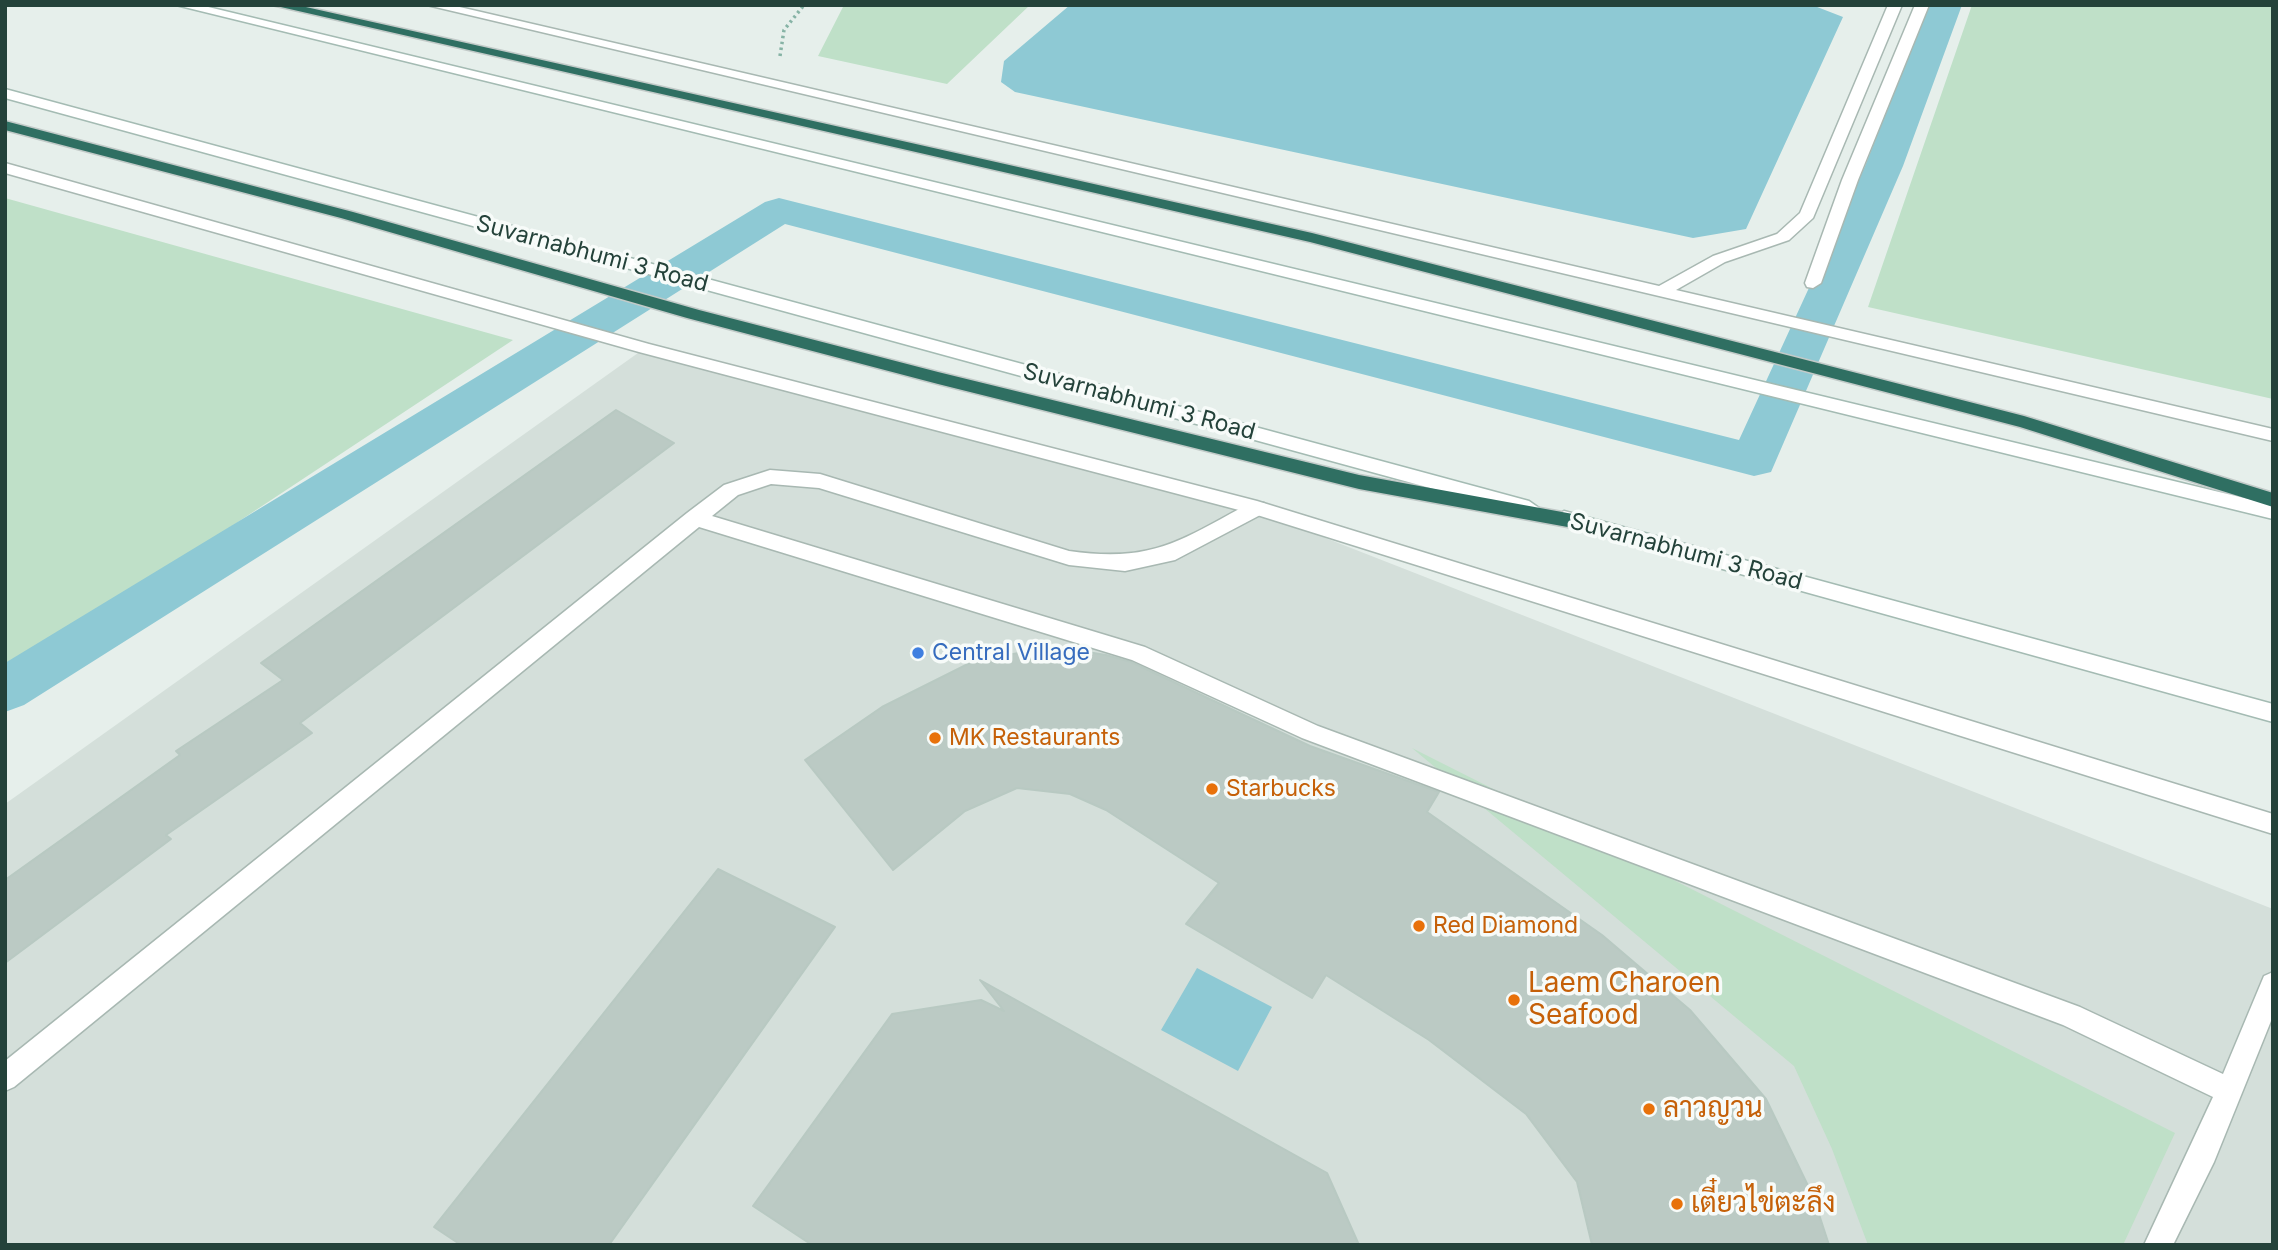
<!DOCTYPE html>
<meta charset="utf-8">
<style>
body{margin:0}
#map{position:relative;width:2278px;height:1250px;overflow:hidden;background:#e6efeb;font-family:Inter,sans-serif}
canvas{display:block}
.frame{position:absolute;inset:0;border:7px solid #24423a;pointer-events:none}
</style>
<div id="map">
<canvas width="2278" height="1250"></canvas>
<div class="frame"></div>
</div>
<script>
const ctx = document.querySelector('canvas').getContext('2d');
ctx.lineJoin = 'round';
function fillPath(path, color) { ctx.fillStyle = color; ctx.fill(path, 'evenodd'); }
function stroke(path, color, width, dash) { ctx.strokeStyle = color; ctx.lineWidth = width; ctx.lineCap = dash ? 'butt' : 'round'; ctx.setLineDash(dash || []); ctx.stroke(path); }
function label(font, color, halo, rows, align = 'center') {
  ctx.font = font + ' Inter,Sarabun,sans-serif'; ctx.lineWidth = 7; ctx.setLineDash([]); ctx.textBaseline = 'middle'; ctx.strokeStyle = halo; ctx.fillStyle = color; for (const [text, x, y, turn = 0] of rows) {
    ctx.save(); ctx.translate(x, y); ctx.rotate((+turn || 0) * Math.PI / 180); ctx.textAlign = isNaN(turn) ? turn : align; if (halo) ctx.strokeText(text, 0, 0); ctx.fillText(text, 0, 0); ctx.restore();
  }
}
fillPath(new Path2D(`
 M645 348 1231 501 2273 909V1245H5V804Z`), '#d4dfda');
fillPath(new Path2D(`
 M844 5H1030L947 84 818 56Z
 M1972 5H2273V399L1868 307Z
 M5 198 513 340 5 676Z
 M1412 748 2175 1133 2123 1245H1868L1832 1149 1794 1066Z`), '#bfe0c8');
fillPath(new Path2D(`
 M1070 5H1812L1843 17 1746 229 1693 238 1015 92 1001 82 1004 61Z
 M1197 968 1272 1007 1238 1071 1161 1030Z`), '#8ec9d4');
fillPath(new Path2D(`
 M1928 5H1962L1903 166 1771 472 1754 476 785 224 24 705 5 712V663L765 202 779 198 1739 440 1865 166Z`), '#8ec9d4');
const building = new Path2D(`
 M616 410 674 443 300 723 312 733 166 835 171 839 5 963V880L180 755 176 751 283 680 261 663Z
 M1056 647 1106 655 1131 662 1310 746 1439 792 1427 812 1602 935 1690 1010 1766 1099 1813 1196 1829 1245H1592L1577 1182 1526 1114 1429 1040 1326 975 1312 998 1186 924 1219 883 1106 810 1070 794 1017 788 965 811 893 870 805 760 882 707 976 660Z
 M718 869 835 927 609 1245H461L434 1227Z
 M980 980 1327 1173 1359 1245H812L753 1206 892 1014 981 1000 1004 1011Z`);
fillPath(building, '#bbcac4');
stroke(building, '#b8c9c2', 2);
const service = new Path2D(`
 M770 470 820 474 1069 551C1152 563 1180 541 1250 503H1264L1267 508 1264 513 1175 560 1125 571 1069 565 819 488 771 484 738 495 712 516 1145 647 1318 726 2080 1007 2223 1074 2264 976 2273 972V1016L2214 1162 2173 1245H2144L2213 1097 2063 1025 1302 738 1132 660 699 527 14 1087 5 1091V1061L687 513 724 485Z`);
const minor = new Path2D(`
 M427 5H451L1659 286 1713 256 1777 234 1800 213 1888 5H1902L1813 218 1789 240 1725 262 1676 290 2273 429V441Z
 M1915 5H1929L1858 180 1821 283 1813 288 1807 287 1805 283 1842 180Z
 M5 163 649 344 1257 501 2273 814V834L1254 514 639 352 5 173Z`);
const secondary = new Path2D(`
 M176 5H200L2273 505V519Z
 M5 89 1529 501 1539 508 1529 515 5 98Z
 M1564 511 2273 704V722L1557 523 1554 518Z`);
const motorway = new Path2D(`
 M272 5H297L1312 233 2024 416 2273 493V507L2020 427 1310 242Z
 M5 121 353 212 699 310 938 372 1359 475 1584 516 1594 523 1584 530 1359 489 938 384 687 318 341 218 5 130Z`);
stroke(service, '#a8b8b2', 3);
stroke(minor, '#a8b8b2', 3);
stroke(secondary, '#a4bbb3', 3);
stroke(motorway, '#c2cac8', 3);
stroke(new Path2D(`
 M780 56 784 30 804 5`), '#86b3a5', 3.5, [2.5, 3.5]);
fillPath(service, '#fff');
fillPath(minor, '#fff');
fillPath(secondary, '#fff');
fillPath(motorway, '#2f6f62');
for (const [x, y, r, color] of [
 [918,653,7,"#3f7fe0"],
 [935,738,7,"#e8710a"],
 [1212,789,7,"#e8710a"],
 [1419,926,7,"#e8710a"],
 [1514,1000,7,"#e8710a"],
 [1649,1109,7,"#e8710a"],
 [1677,1204,7,"#e8710a"]
]) { const dot = new Path2D(); dot.arc(x, y, r, 0, 2 * Math.PI); ctx.fillStyle = color; ctx.fill(dot); stroke(dot, '#f7fbf9', 2.5); }
label('23px', '#24423a', '#f7fbf9', [
 ["Suvarnabhumi 3 Road",592,254,15],
 ["Suvarnabhumi 3 Road",1139,402,15],
 ["Suvarnabhumi 3 Road",1686,552,15]
]);
label('23px', '#366cbe', '#f7fbf9', [
 ["Central Village",932,653]
], 'left');
label('23px', '#c56008', '#f7fbf9', [
 ["MK Restaurants",949,738],
 ["Starbucks",1226,789],
 ["Red Diamond",1433,926]
], 'left');
label('28px', '#c56008', '#f7fbf9', [
 ["Laem Charoen",1528,984],
 ["Seafood",1528,1016],
 ["ลาวญวน",1663,1109],
 ["เตี๋ยวไข่ตะลึง",1691,1204]
], 'left');
</script>
